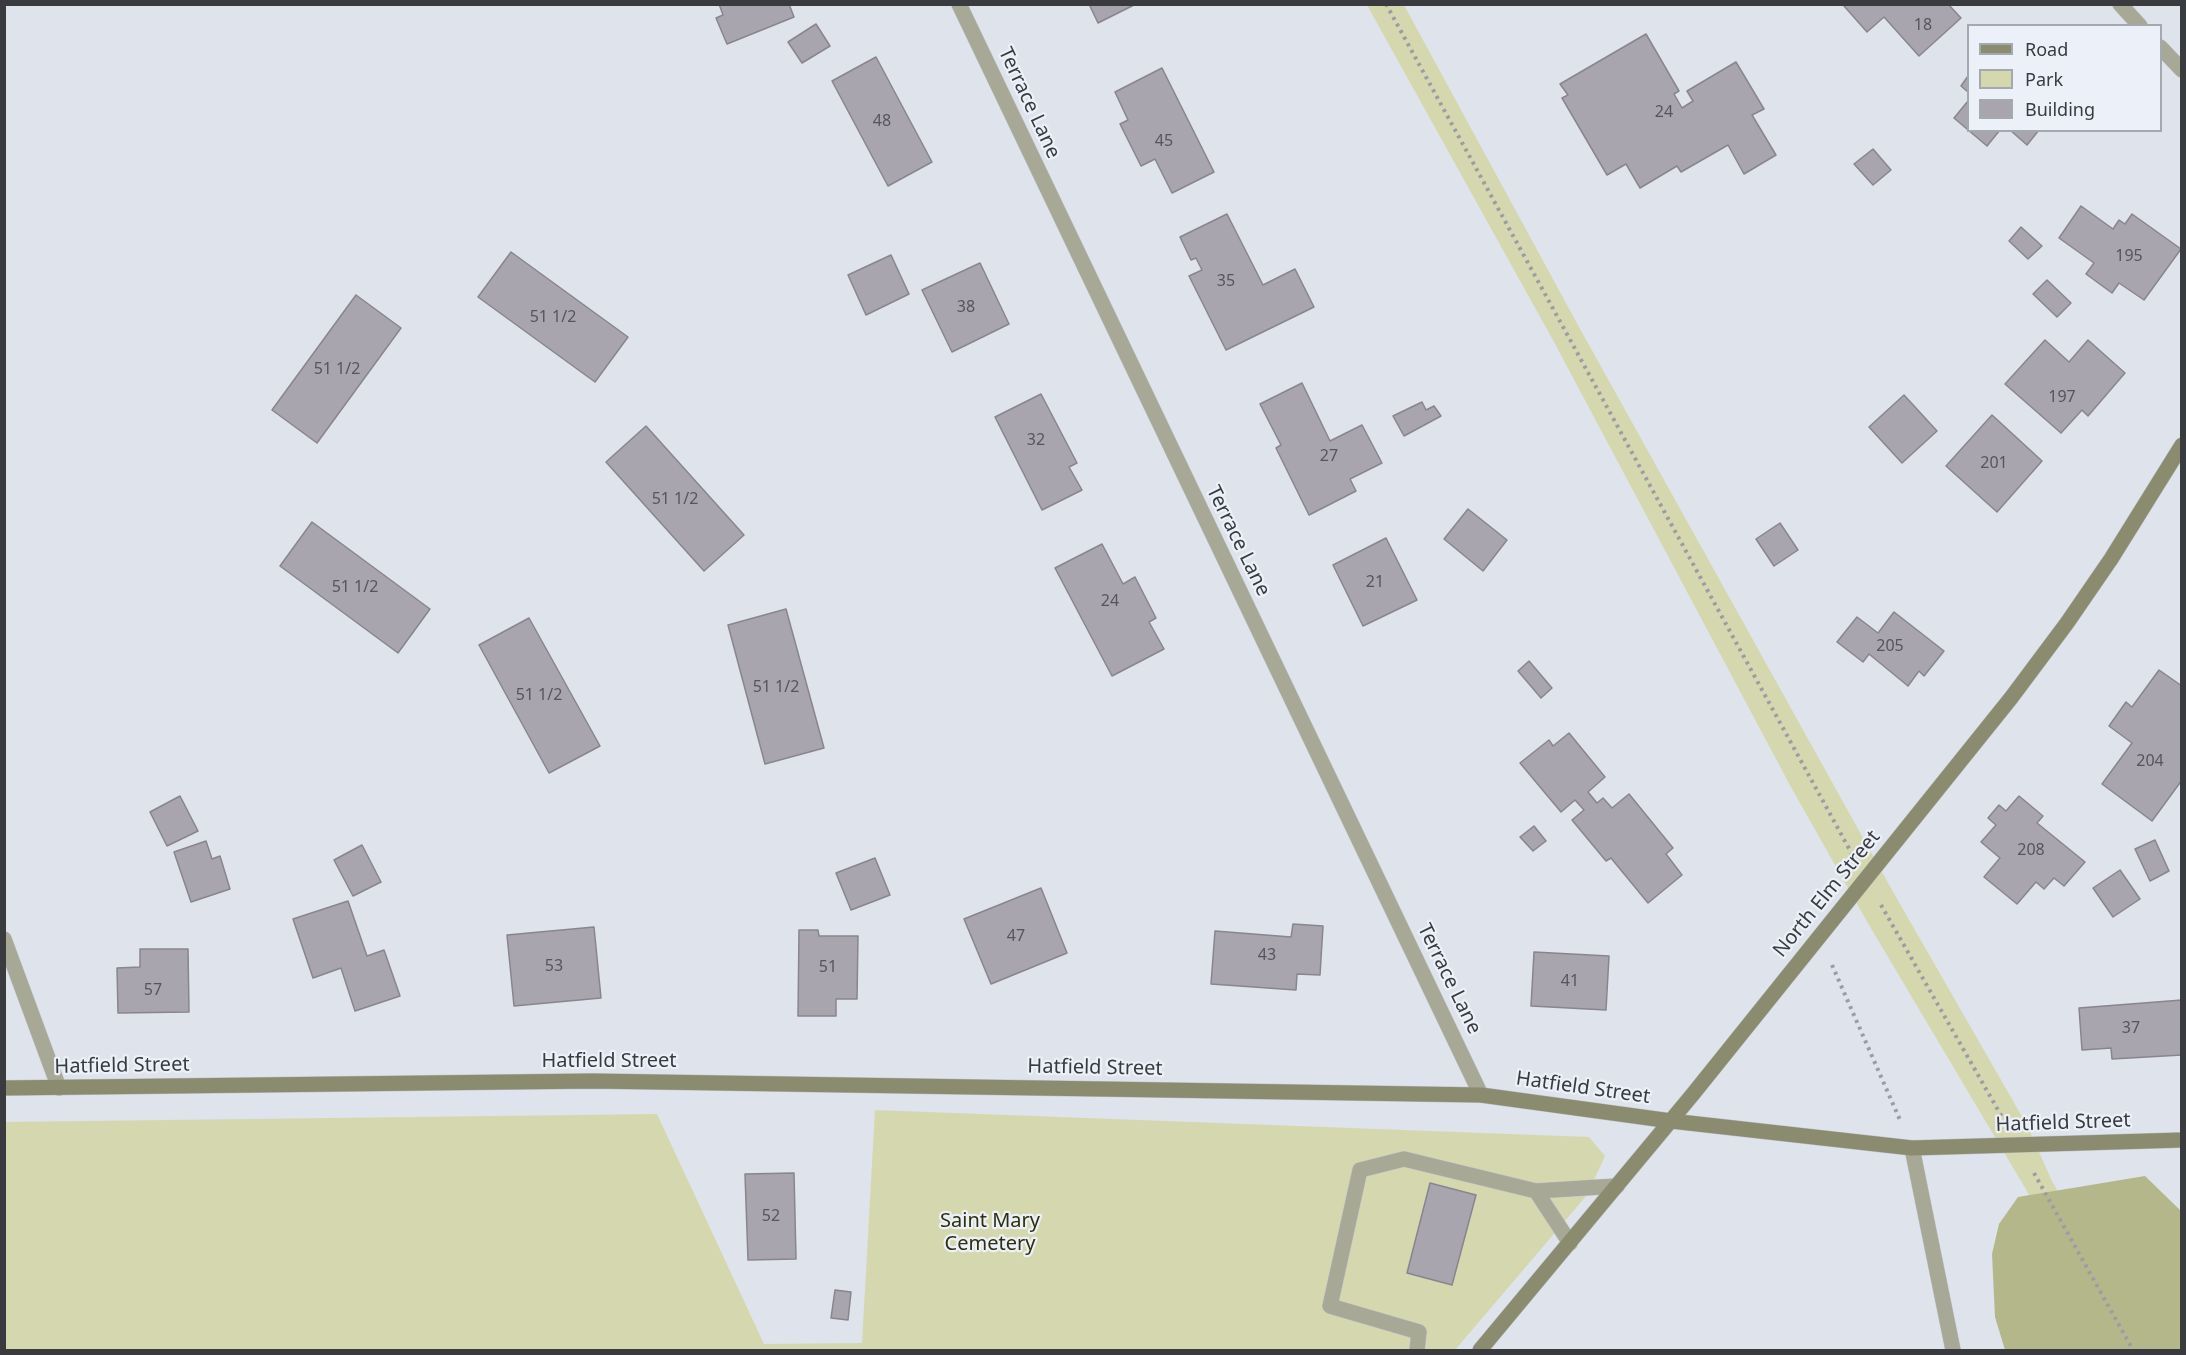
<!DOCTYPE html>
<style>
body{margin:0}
#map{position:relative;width:2186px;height:1355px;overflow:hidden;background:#dee3ec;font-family:"Noto Sans",sans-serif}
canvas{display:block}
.frame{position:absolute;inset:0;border:6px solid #393b3f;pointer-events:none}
.legend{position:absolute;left:1967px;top:24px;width:195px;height:108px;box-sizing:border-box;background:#ebf0f9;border:2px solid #a4a8af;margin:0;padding:8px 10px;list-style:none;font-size:18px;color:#393b3f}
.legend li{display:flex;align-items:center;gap:12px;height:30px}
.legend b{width:30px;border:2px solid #a4a8af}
</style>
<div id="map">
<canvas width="2186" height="1355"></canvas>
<div class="frame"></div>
<ul class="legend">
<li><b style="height:8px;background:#8b8c6f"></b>Road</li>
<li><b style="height:16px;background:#d5d8af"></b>Park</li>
<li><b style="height:16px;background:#a8a5ae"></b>Building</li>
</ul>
</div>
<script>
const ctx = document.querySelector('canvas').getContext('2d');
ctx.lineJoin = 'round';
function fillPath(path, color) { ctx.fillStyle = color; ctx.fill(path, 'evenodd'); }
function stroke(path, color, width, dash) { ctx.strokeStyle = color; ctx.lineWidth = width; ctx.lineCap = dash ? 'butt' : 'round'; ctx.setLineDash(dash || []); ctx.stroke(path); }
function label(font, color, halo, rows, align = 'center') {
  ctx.font = font + ' "Noto Sans",sans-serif'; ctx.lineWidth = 4.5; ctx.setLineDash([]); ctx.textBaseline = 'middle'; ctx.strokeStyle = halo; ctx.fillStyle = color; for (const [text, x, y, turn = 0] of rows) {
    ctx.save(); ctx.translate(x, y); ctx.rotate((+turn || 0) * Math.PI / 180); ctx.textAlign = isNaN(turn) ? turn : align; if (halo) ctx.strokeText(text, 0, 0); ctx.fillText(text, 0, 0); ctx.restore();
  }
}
fillPath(new Path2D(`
 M1367 5H1404L1579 327 1892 890 2028 1127 2051 1179 2146 1350H2118L2024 1186 1869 925 1792 789 1554 342Z
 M875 1110 1589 1137 1605 1156 1587 1195 1455 1350H5L4 1122 657 1114 764 1344 862 1343Z`), '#d5d8af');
fillPath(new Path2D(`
 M2145 1176 2181 1211V1350H2005L1995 1317 1992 1254 1999 1224 2018 1197Z`), '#b4b78a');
const building = new Path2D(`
 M719 4H789L794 17 727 44 716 18 723 15Z
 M1089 4H1136L1098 23Z
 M1845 4H1948L1961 18 1919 56 1884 17 1867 32 1844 6Z
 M816 24 830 46 802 63 788 42Z
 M1646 34 1679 91 1674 94 1682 108 1693 101 1687 91 1736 62 1764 109 1752 115 1776 155 1744 174 1728 145 1681 172 1677 166 1640 188 1626 164 1607 175 1562 98 1568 95 1560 84Z
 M876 57 932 162 888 186 832 81Z
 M1162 68 1214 172 1172 193 1155 159 1141 166 1120 124 1128 120 1115 92Z
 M1968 76V92L1961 86Z
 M1968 101V130H2000L1987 146 1954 118Z
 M2010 130H2039L2027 145Z
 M1873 149 1891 170 1873 185 1854 164Z
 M2081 206 2113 229 2119 220 2125 224 2132 214 2181 249 2144 300 2119 283 2112 293 2086 274 2094 263 2059 238Z
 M1227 214 1263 285 1295 269 1314 307 1226 350 1189 276 1202 270 1196 258 1191 260 1180 237Z
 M2021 227 2042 246 2028 259 2009 241Z
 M511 252 628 337 595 382 478 297Z
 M891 255 909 294 866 315 848 275Z
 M980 263 1009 324 952 352 922 290Z
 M2047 280 2071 303 2057 317 2033 294Z
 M356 295 401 328 317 443 272 410Z
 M2045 340 2069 362 2088 340 2125 373 2088 416 2082 410 2061 433 2005 384Z
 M1302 383 1330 441 1362 425 1382 463 1350 479 1356 491 1309 515 1276 448 1281 445 1260 404Z
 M1041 394 1077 463 1069 467 1082 490 1042 510 995 417Z
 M1904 395 1937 431 1902 463 1869 427Z
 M1422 402 1426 410 1434 406 1441 416 1404 436 1393 416Z
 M1992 415 2042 461 1997 512 1946 466Z
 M646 426 744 535 704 571 606 462Z
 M1468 509 1507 540 1483 571 1444 539Z
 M312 522 430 609 398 653 280 566Z
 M1780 523 1798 550 1774 566 1756 539Z
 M1386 538 1417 600 1363 626 1333 565Z
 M1102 544 1123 584 1135 577 1156 618 1149 622 1164 649 1112 676 1055 568Z
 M786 609 824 748 765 764 728 625Z
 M1894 612 1944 651 1924 676 1919 671 1908 686 1869 654 1863 662 1837 642 1857 617 1878 633Z
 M529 618 600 746 549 773 479 645Z
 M1529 661 1552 688 1541 698 1518 671Z
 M2159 670 2182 686V780L2152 821 2102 784 2132 743 2109 726 2126 702 2132 707Z
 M1569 733 1605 777 1588 792 1597 803 1603 798 1612 808 1629 794 1673 848 1666 854 1682 875 1648 903 1611 858 1606 861 1572 820 1584 810 1575 800 1561 812 1520 763 1549 740 1553 746Z
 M180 796 198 831 167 846 150 812Z
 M2019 796 2043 816 2037 823 2085 862 2064 886 2054 878 2044 889 2036 882 2017 904 1984 877 2000 858 1981 842 1996 825 1988 818 1999 805 2006 811Z
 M1534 826 1546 841 1533 851 1520 837Z
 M2155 840 2169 871 2150 881 2135 849Z
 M206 841 212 859 220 856 230 889 191 902 174 852Z
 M362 845 381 882 353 896 334 860Z
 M875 858 890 895 851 910 836 873Z
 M2120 870 2140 899 2113 917 2093 888Z
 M1041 888 1067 953 991 984 964 919Z
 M348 901 367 956 384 950 400 996 355 1011 341 968 313 978 293 919Z
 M1293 924 1323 926 1320 975 1297 974 1296 990 1211 984 1215 931 1291 937Z
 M594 927 601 998 514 1006 507 935Z
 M799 930H818L819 936H858L857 999H836V1016H798Z
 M140 949H188L189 1012 118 1013 117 968 140 967Z
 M1534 952 1609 956 1606 1010 1531 1006Z
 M2182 1000V1055L2112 1059 2111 1048 2082 1050 2079 1008Z
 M794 1173 796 1259 748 1260 745 1174Z
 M1430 1183 1476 1195 1452 1285 1407 1273Z
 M835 1290 851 1292 848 1320 831 1318Z`);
fillPath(building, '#a8a5ae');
stroke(building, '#89858e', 1.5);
const lane = new Path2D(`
 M4 939 59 1088
 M1912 1148 1953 1350
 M1536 1191 1617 1186
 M1417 1350 1419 1332 1330 1306 1360 1170 1404 1159 1536 1191 1570 1243`);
const street = new Path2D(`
 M959 4 1481 1095
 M2120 4 2140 26
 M2160 47 2182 70`);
const secondary = new Path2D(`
 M4 1088 593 1081 1481 1095 1671 1121 1912 1148 2182 1140
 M1480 1350 1693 1094 2011 698 2067 623 2111 559 2182 445`);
stroke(lane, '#bdc1c9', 16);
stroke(street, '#bdc1c9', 16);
stroke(secondary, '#bdc1c9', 16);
stroke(new Path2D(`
 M1386 4 1852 854
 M1881 905 2002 1117
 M1832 965 1900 1120
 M2034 1173 2133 1350`), '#9a9da4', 4, [3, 4.5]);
stroke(lane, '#a7a895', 15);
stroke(street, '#a7a895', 15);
stroke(secondary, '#8b8c6f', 15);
label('16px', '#55565b', null, [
 ["18",1923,25],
 ["24",1664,112],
 ["48",882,121],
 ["45",1164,141],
 ["195",2129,256],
 ["35",1226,281],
 ["38",966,307],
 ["51 1/2",553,317],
 ["51 1/2",337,369],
 ["197",2062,397],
 ["32",1036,440],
 ["27",1329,456],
 ["201",1994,463],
 ["51 1/2",675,499],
 ["21",1375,582],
 ["51 1/2",355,587],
 ["24",1110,601],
 ["205",1890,646],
 ["51 1/2",776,687],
 ["51 1/2",539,695],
 ["204",2150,761],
 ["208",2031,850],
 ["47",1016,936],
 ["43",1267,955],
 ["53",554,966],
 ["51",828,967],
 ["41",1570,981],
 ["57",153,990],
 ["37",2131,1028],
 ["52",771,1216]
]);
label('20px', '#393b3f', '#ebf0f9', [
 ["Terrace Lane",1029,103,65],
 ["Terrace Lane",1238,541,64],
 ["North Elm Street",1827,894,-51],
 ["Terrace Lane",1449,979,64],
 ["Hatfield Street",609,1061],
 ["Hatfield Street",122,1066,-1],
 ["Hatfield Street",1095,1068,1],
 ["Hatfield Street",1583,1088,8],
 ["Hatfield Street",2063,1123,-2]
]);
label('20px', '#2f300b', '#ebf0f9', [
 ["Saint Mary",990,1221],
 ["Cemetery",990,1244]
]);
</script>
